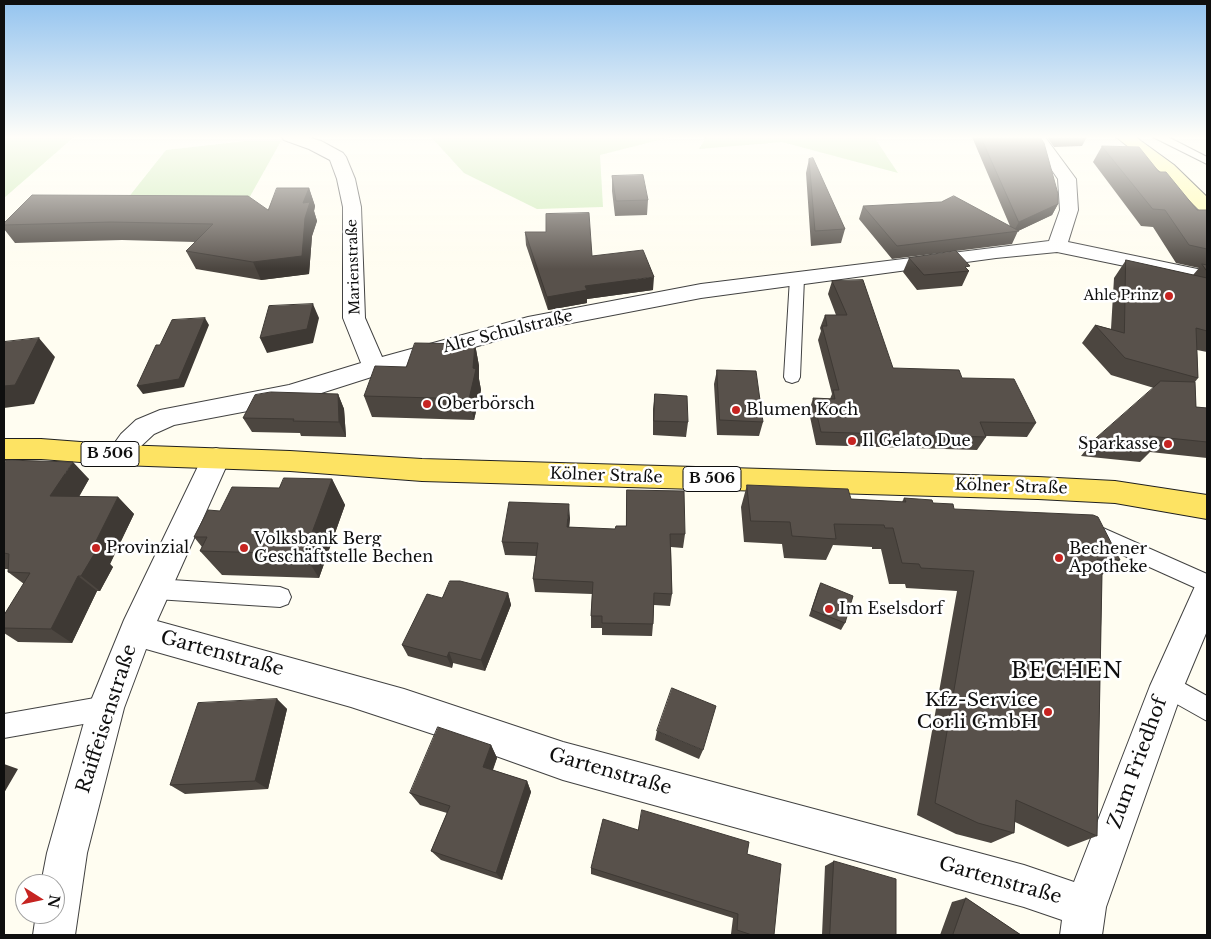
<!DOCTYPE html>
<meta charset="utf-8">
<style>
body{margin:0}
#map{position:relative;width:1211px;height:939px;overflow:hidden;background:#fffdf1;font-family:"Libre Baskerville",serif}
canvas{display:block}
.frame{position:absolute;inset:0;border:5px solid #0f0f0f;pointer-events:none}
.north{position:absolute;left:15px;top:874px;width:50px;height:50px;box-sizing:border-box;background:#fff;border:1px solid #9f9f9f;border-radius:50%;rotate:100deg;font-size:14px;font-weight:700;line-height:20px;text-align:center;color:#0f0f0f}
.north::after{content:'';display:block;margin:auto;width:18px;height:22px;background:#c62421;clip-path:polygon(50% 0,100% 100%,50% 72%,0 100%)}
</style>
<div id="map">
<canvas width="1211" height="939"></canvas>
<div class="frame"></div>
<div class="north">N</div>
</div>
<script>
const ctx = document.querySelector('canvas').getContext('2d');
ctx.lineJoin = 'round';
function fillPath(path, color) { ctx.fillStyle = color; ctx.fill(path, 'evenodd'); }
function stroke(path, color, width, dash) { ctx.strokeStyle = color; ctx.lineWidth = width; ctx.lineCap = dash ? 'butt' : 'round'; ctx.setLineDash(dash || []); ctx.stroke(path); }
function label(font, color, halo, rows, align = 'center') {
  ctx.font = font + ' "Libre Baskerville",serif'; ctx.lineWidth = 5; ctx.setLineDash([]); ctx.textBaseline = 'middle'; ctx.strokeStyle = halo; ctx.fillStyle = color; for (const [text, x, y, turn = 0] of rows) {
    ctx.save(); ctx.translate(x, y); ctx.rotate((+turn || 0) * Math.PI / 180); ctx.textAlign = isNaN(turn) ? turn : align; if (halo) ctx.strokeText(text, 0, 0); ctx.fillText(text, 0, 0); ctx.restore();
  }
}
fillPath(new Path2D(`
 M4 137H74L4 198Z
 M431 137H671L600 155 603 207 537 209 464 173Z
 M706 137H874L898 173 782 142 699 149Z
 M246 141H281L248 200 124 203 166 150Z`), '#d0ecb9');
const service = new Path2D(`
 M1153 137H1168L1207 157V164Z
 M797 274 802 275 804 278 800 377 798 381 792 383 786 381 784 377 790 278 792 275Z
 M1103 528 1207 574V593L1096 543 1093 537 1096 531Z
 M156 579 280 587 288 590 291 597 288 604 280 607 156 599 148 596 145 589 148 582Z
 M1167 674 1207 696V721L1159 694 1155 686 1159 678Z
 M106 696 115 699 118 708 115 717 106 720 4 738V714Z`);
const minor = new Path2D(`
 M282 137H307L321 141 343 153 346 157 355 179 361 207 365 318 382 357 528 317 701 284 1049 241 1060 210 1058 179 1029 137H1045L1076 179 1078 210 1068 242 1207 271V283L1057 252 996 258 701 298 530 331 384 373 290 403 174 425 154 434 139 448 130 462 120 465 110 462 106 455 121 434 136 420 160 410 289 385 361 363 343 318V207L337 179 330 160 309 149 284 140Z
 M216 448 226 451 230 458 157 621 404 689 563 742 1024 865 1074 882 1150 686 1196 584 1207 580V631L1184 686 1106 907 1102 935H1060L1062 920 1024 907 563 780 457 742 351 707 146 649 124 708 87 853 75 935H33L36 914H55V884H41L47 853 88 708 124 620 202 458 206 451Z`);
const secondary = new Path2D(`
 M1116 137H1136L1141 141 1174 165 1207 197V213L1200 211 1162 173Z`);
const primary = new Path2D(`
 M4 439H41L120 445 290 451 422 459 1038 477 1115 481 1207 495V519L1115 503 1038 499 422 481 290 471 120 465 41 459H4Z`);
stroke(service, '#424242', 2);
stroke(minor, '#424242', 2);
stroke(secondary, '#313131', 2);
stroke(primary, '#202020', 2);
fillPath(service, '#fff');
fillPath(minor, '#fff');
fillPath(secondary, '#fffcac');
fillPath(primary, '#fde363');
fillPath(new Path2D(`
 M972 137H1040L1058 204 1052 215 1018 231 1012 244 892 259 859 219 863 206 1010 226Z
 M1047 137H1087L1082 146 1054 147Z
 M1102 146 1159 172 1197 210H1207V352L1197 350 1198 378 1195 382 1196 407 1207 408V458L1150 452 1140 462 1081 456 1093 441 1154 388 1111 375 1082 343 1095 325 1111 329 1114 278 1126 260 1193 275 1199 268 1176 263 1153 227 1141 226 1093 162Z
 M809 159 845 229 841 243 811 246 806 173Z
 M612 176 648 200 647 215 615 216 612 191Z
 M309 188 315 206 314 211 317 221 312 236 309 274 261 280 196 269 186 251 195 242 122 240 15 243 4 229V223L268 210Z
 M525 232 592 256 653 290 587 299V303L548 310 526 245Z
 M909 258 968 271H969L962 286 917 290 903 272Z
 M832 281 893 368 962 378 1036 423 1027 437 986 436V437L977 450 816 445 809 412 813 398 830 399 832 394 818 340 821 331 820 328 825 315H836L828 294Z
 M475 344 479 366V379L481 390 474 420 372 417 364 396 406 367Z
 M717 370 763 422 759 436 717 435 714 384Z
 M338 394 344 409 346 437 301 436 300 433 252 432 243 418Z
 M655 394 688 422 686 437 653 435V409Z
 M4 464 89 479 79 497H118L134 514 110 564 113 567 100 591H97L72 643 18 642 4 633V615L24 584 8 572 9 569H4Z
 M332 479 345 505 319 578 222 575 200 551 202 547 194 537 220 511 279 488Z
 M747 485 851 499 902 502 904 498 933 503 1120 560 1102 575 1097 836 1068 847 1015 822 1014 833 991 843 956 834 917 815 957 591 906 588 905 584H889L881 549H872V547L833 545 826 560 784 558 782 544 744 542 741 507Z
 M570 518 569 527 685 534 683 548 671 547 672 594 670 606 654 605 653 624 652 636 602 635V628H591V616L592 594 535 592 533 579 536 556 505 555 502 542Z
 M821 583 845 623 841 630 809 616 818 589Z
 M508 593 511 605 485 671 453 663 452 668 408 656 402 645 442 598Z
 M277 699 287 709 268 789 185 794 170 785Z
 M657 731 703 750 699 759 655 740Z
 M491 745 497 758 493 770 527 781 531 792 502 880 441 860 431 851 447 813 420 805 410 793Z
 M638 830 747 854 774 935H736L731 934 733 918 591 874V868Z
 M834 861 896 935H822L825 866Z
 M966 898 1021 935H940L952 902Z`), '#4c4640');
fillPath(new Path2D(`
 M309 188 315 206 314 211 317 221 312 236 309 274 261 280 253 262 303 203Z
 M1058 204 1052 215 1018 231H1014L1019 222Z
 M654 277 653 290 587 299V303L548 310 547 297 585 286Z
 M313 304 319 318 313 343 267 353 260 338Z
 M205 318 209 325 184 387 143 394 137 386Z
 M39 338 55 357 34 404 4 408V386Z
 M475 344 479 366V379L481 390 474 420 469 399 473 368Z
 M338 394 344 409 346 437 339 422Z
 M73 462 89 479 69 513 50 496Z
 M332 479 345 505 319 578 304 554Z
 M118 497 134 514 110 564 113 567 100 591 81 576 91 551Z
 M569 504 570 518 568 540 567 527Z
 M78 576 97 591 72 643 51 629Z
 M508 593 511 605 485 671 481 660Z
 M449 652 453 663 452 668 447 657Z
 M277 699 287 709 268 789 255 781Z
 M491 745 497 758 489 779 483 767Z
 M4 764 18 769 4 793Z
 M527 781 531 792 502 880 496 873Z`), '#3e3934');
const building = new Path2D(`
 M981 137H1040L1044 143 1058 194V204L1019 222Z
 M1102 146 1139 147 1159 172H1166L1197 210H1207V249L1189 245 1165 210 1153 209Z
 M813 158 845 229 815 231 809 159Z
 M643 175 648 200 616 201 612 176Z
 M277 188H309L303 203 310 202 305 218 302 256 253 262 186 251 213 224 111 222 4 225V223L32 195 248 196 268 210Z
 M954 196 1019 231 897 246 863 206 941 202Z
 M589 213 592 256 643 250 654 277 585 286 587 290 547 297 525 232H546V214Z
 M956 251 970 266 965 267 969 271 924 275 909 258Z
 M1126 260 1207 278V331L1196 328 1198 378 1125 358 1095 325 1124 333Z
 M1202 264 1207 265V271Z
 M863 280 893 368 959 370 962 378 1014 379 1036 423 980 422 986 437 821 432 813 398 835 399 833 390H839L822 326H827L825 315H847L832 281Z
 M313 304 307 329 260 338 269 306Z
 M205 318 179 379 137 386 156 345H160L172 320Z
 M39 338 15 385 4 386V342Z
 M415 343 475 344 473 368 476 369 469 399 364 396 375 366 406 367Z
 M717 370 756 371 763 422 720 420Z
 M1161 381 1195 382 1196 407 1207 408V442L1149 436 1154 448 1093 441Z
 M271 392 338 394 339 422 293 421 294 419 243 418 255 395Z
 M655 394 687 396 688 422 654 421Z
 M6 460 73 462 50 496 118 497 91 551H96L81 576H78L51 629 4 628V615L30 573 8 572 9 554 4 553V464Z
 M284 478 332 479 304 554 200 551 207 537H194L208 510 220 511 232 487 279 488Z
 M747 485 848 489 851 499 906 502 904 498 932 500 933 503 953 504 954 509 1093 515 1098 517 1120 560 1097 559 1102 574 1097 836 1016 800 1014 833 978 823 935 803 974 571 921 568 919 564 902 563 893 528H885L884 525 834 524 836 539 792 536 790 522 751 521Z
 M627 490 684 491 685 534H670L672 594 654 593 653 624 602 623V616H591L593 582 533 579 538 543 502 542 509 502 569 504 567 527 615 529 616 526H626Z
 M450 581H460L508 593 481 660 449 652 447 657 402 645 427 594 442 598Z
 M821 583 853 596 845 623 812 610Z
 M672 688 716 706 703 750 657 731Z
 M277 699 255 781 170 785 198 703Z
 M438 727 491 745 483 767 527 781 496 873 431 851 450 806 410 793Z
 M642 810 749 842 747 854 781 864 774 935H752L737 930 738 914 591 868 603 819 638 830Z
 M834 861 896 879V935H830Z
 M966 898 1021 935H953Z`);
fillPath(building, '#58514b');
stroke(building, '#3e3934', 1);
const sky = ctx.createLinearGradient(0, 0, 0, 269);
sky.addColorStop(0, '#93c3ef');
sky.addColorStop(0.51, '#fffef9');
sky.addColorStop(1, '#fffef900');
ctx.fillStyle = sky;
ctx.fillRect(0, 0, 1211, 269);
for (const [x, y, r, color] of [
 [1169,296,5,"#c62421"],
 [427,404,5,"#c62421"],
 [736,410,5,"#c62421"],
 [852,441,5,"#c62421"],
 [1168,444,5,"#c62421"],
 [96,548,5,"#c62421"],
 [244,548,5,"#c62421"],
 [1059,558,5,"#c62421"],
 [829,609,5,"#c62421"],
 [1048,712,5,"#c62421"]
]) { const dot = new Path2D(); dot.arc(x, y, r, 0, 2 * Math.PI); ctx.fillStyle = color; ctx.fill(dot); stroke(dot, '#fff', 2); }
label('14px', '#0f0f0f', '#fff', [
 ["Marienstraße",354,267,-92]
]);
label('14px', '#0f0f0f', '#fff', [
 ["Ahle Prinz",1159,296]
], 'right');
for (const [x, y, w] of [
 [110,454,58],
 [712,479,58]
]) { const box = new Path2D(); box.roundRect(x - w / 2, y - 12.5, w, 25, 4); ctx.fillStyle = '#fff'; ctx.fill(box); stroke(box, '#0f0f0f', 1); }
label('bold 15px', '#0f0f0f', null, [
 ["B 506",110,454],
 ["B 506",712,479]
]);
label('16px', '#0f0f0f', '#fff', [
 ["Alte Schulstraße",508,332,-14],
 ["Kölner Straße",606,476,2],
 ["Kölner Straße",1011,487,2]
]);
label('16px', '#0f0f0f', '#fff', [
 ["Oberbörsch",437,404],
 ["Blumen Koch",746,410],
 ["Il Gelato Due",862,441],
 ["Sparkasse",1158,444,"right"],
 ["Volksbank Berg",254,539],
 ["Geschäftstelle Bechen",254,557],
 ["Provinzial",106,548],
 ["Bechener",1069,549],
 ["Apotheke",1069,567],
 ["Im Eselsdorf",839,609]
], 'left');
label('19px', '#0f0f0f', '#fff', [
 ["Gartenstraße",222,654,15],
 ["Raiffeisenstraße",107,719,-72],
 ["Zum Friedhof",1138,763,-70],
 ["Gartenstraße",610,772,16],
 ["Gartenstraße",1000,881,16]
]);
label('19px', '#0f0f0f', '#fff', [
 ["Kfz-Service",1038,701],
 ["Corli GmbH",1038,723]
], 'right');
ctx.letterSpacing = '1px';
label('22px', '#0f0f0f', '#fff', [
 ["BECHEN",1067,672]
]);
ctx.letterSpacing = '0px';
</script>
